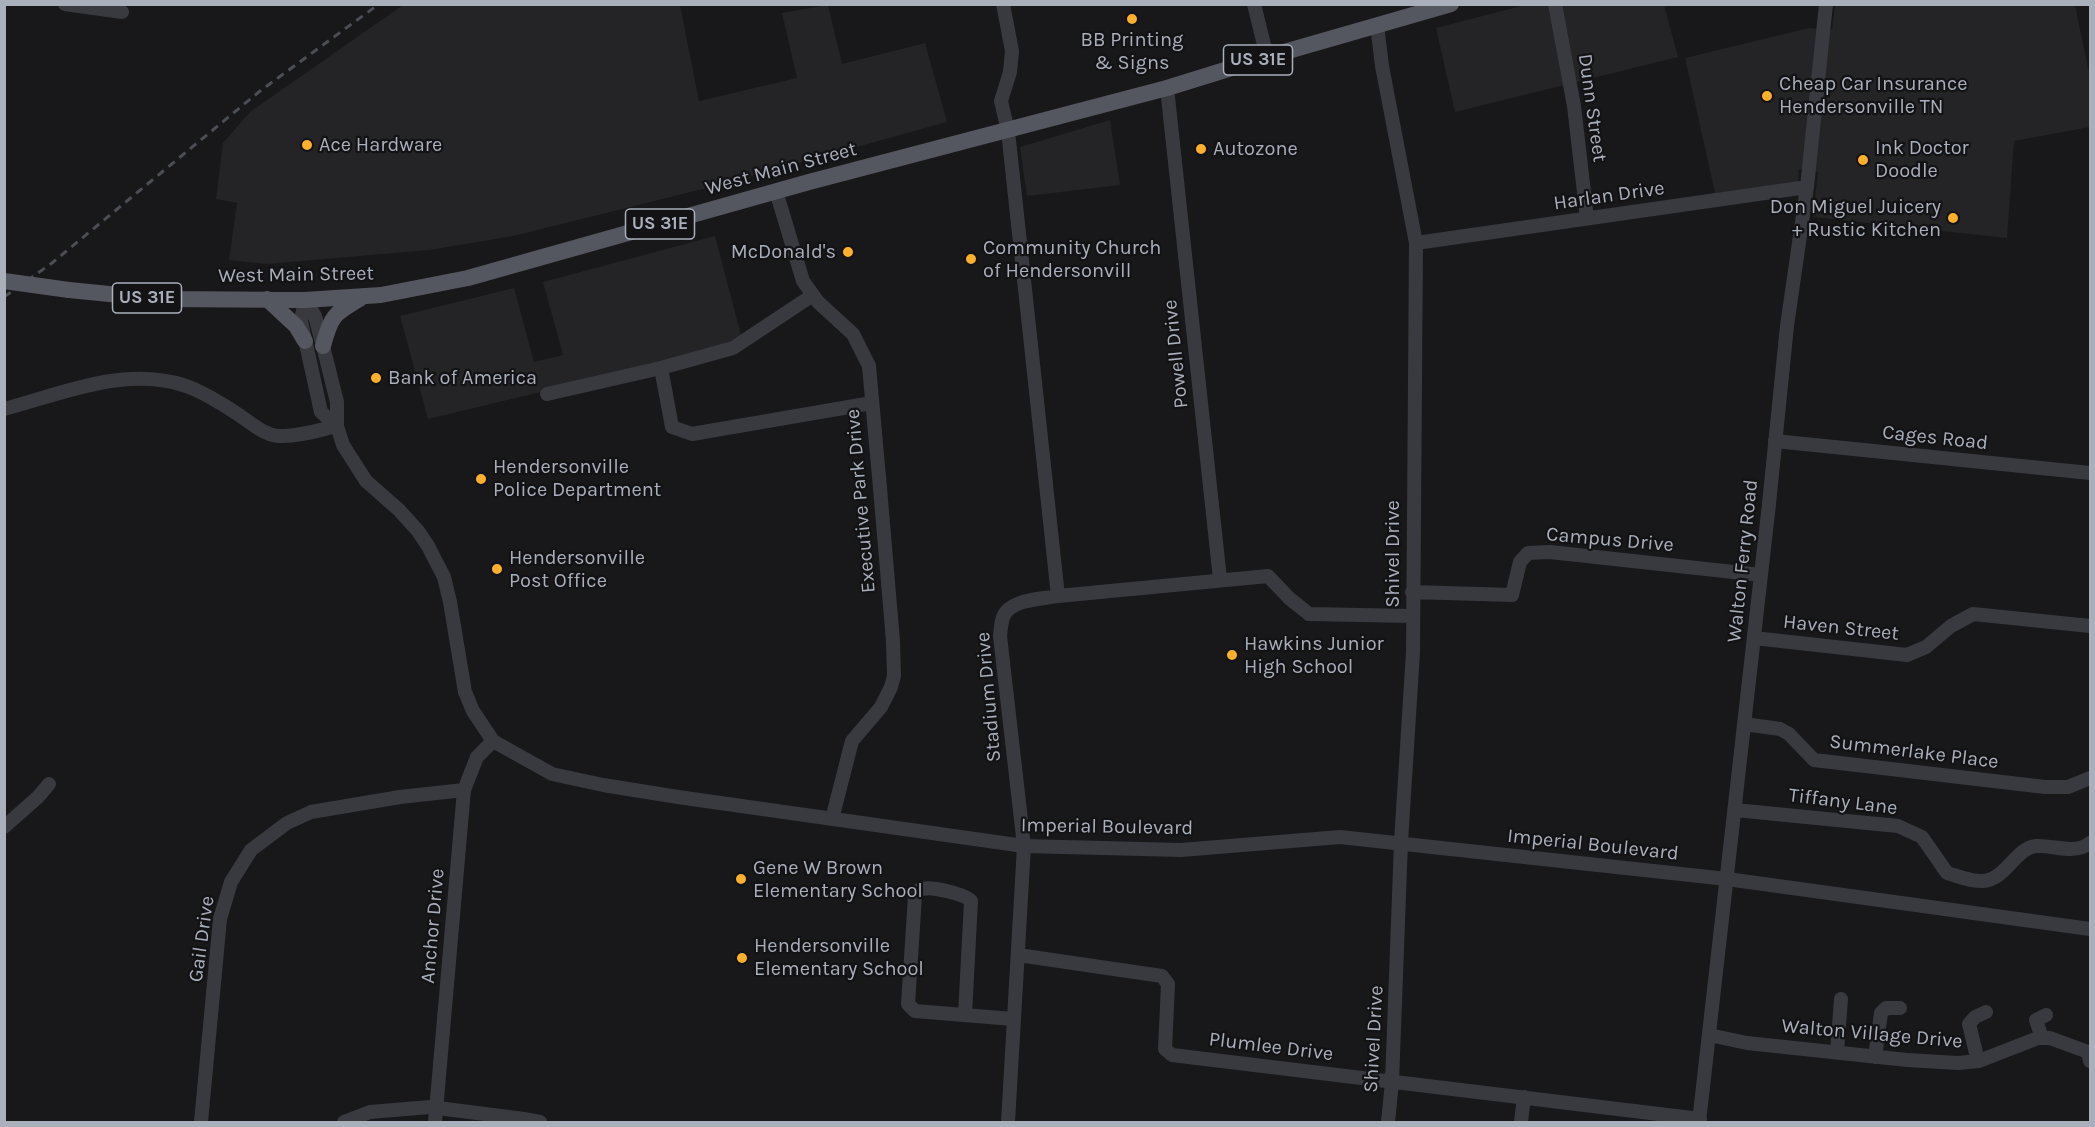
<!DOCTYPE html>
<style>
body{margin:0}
#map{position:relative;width:2095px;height:1127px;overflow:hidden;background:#18181a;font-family:Karla,sans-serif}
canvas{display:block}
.frame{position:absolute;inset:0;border:6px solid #a9afbb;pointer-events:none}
</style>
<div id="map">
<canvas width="2095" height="1127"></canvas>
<div class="frame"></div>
</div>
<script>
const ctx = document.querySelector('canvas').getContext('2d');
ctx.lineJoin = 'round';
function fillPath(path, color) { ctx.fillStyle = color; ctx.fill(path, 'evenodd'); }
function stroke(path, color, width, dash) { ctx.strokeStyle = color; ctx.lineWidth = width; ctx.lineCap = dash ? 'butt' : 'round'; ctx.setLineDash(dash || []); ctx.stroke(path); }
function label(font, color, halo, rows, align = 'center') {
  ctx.font = font + ' Karla,sans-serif'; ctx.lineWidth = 4.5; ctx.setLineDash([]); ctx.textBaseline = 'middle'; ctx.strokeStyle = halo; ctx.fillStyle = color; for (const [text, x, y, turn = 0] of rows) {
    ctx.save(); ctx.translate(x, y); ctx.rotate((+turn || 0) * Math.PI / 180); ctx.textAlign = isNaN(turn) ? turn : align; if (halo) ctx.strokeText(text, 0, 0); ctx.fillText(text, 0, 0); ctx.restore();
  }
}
fillPath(new Path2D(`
 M403 5H680L699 101 797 78 782 13 828 5 842 64 925 43 947 122 719 185 513 236 429 250 267 264 229 260 237 203 216 199 223 143 250 112Z
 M1525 5H1664L1678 57 1455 112 1436 28Z
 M1835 5H2075L2090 77V127L2014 141 2007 238 1813 217 1818 172 1799 169 1798 182 1715 193 1685 58 1809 28 1832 30Z
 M1110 120 1120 185 1027 196 1020 147Z
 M715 236 741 335 723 345 670 361 428 419 400 316 514 288 534 362 563 355 543 282Z`), '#242427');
stroke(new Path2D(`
 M65 4 122 12
 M1003 4 1012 51 1010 72 1001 101 1008 131 1058 596
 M1254 4 1267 57
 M1555 4 1574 106 1587 218
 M1377 25 1382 66 1416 243 1413 652 1401 842 1392 1082 1388 1122
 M1167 88 1220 579
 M776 191 803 281 818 302 853 334 869 366 880 488 893 641 894 676 891 687 881 707 852 741 832 819
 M1416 243 1807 187
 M305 300 315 316 326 358 337 402V426L343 445 366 481 399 510 418 531 428 546 444 577 450 602 465 692 473 711 493 741 552 774 603 785 678 797 1024 846 1181 850 1340 837 1727 879 2090 929
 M305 300 301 321 321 412 337 426
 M661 368 672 427 692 434 872 403
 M547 394 661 368 733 348 813 295
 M4 409C61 394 124 366 183 385 198 389 226 406 239 415 251 423 264 435 279 436 298 437 319 430 337 426
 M1775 441 2090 473
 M1412 592 1512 595 1520 562 1528 553 1550 552 1761 575
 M1754 638 1907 655 1926 647 1951 626 1973 614 2090 626
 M1744 724 1780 729 1789 734 1814 760 2045 787H2068L2090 778
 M1735 810 1898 826 1922 837 1947 873C1958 876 1971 882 1983 881 2007 879 2015 848 2036 846 2055 845 2074 855 2090 843
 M4 827 38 797 49 784
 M1018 955 1162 976 1168 984 1165 1049 1172 1055 1700 1119
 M965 1015 971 901C965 894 931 886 922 889 917 890 917 891 915 896L908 1004 915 1011 1013 1019
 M1709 1035 1747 1043 1907 1060 1958 1063 1979 1061 2038 1038H2050L2088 1052 2090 1061
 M2042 1038 2036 1020 2046 1015
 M1837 1052 1841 999
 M1875 1057 1881 1013 1886 1008H1900
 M1978 1061 1969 1024 1975 1017 1986 1012
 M201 1122 220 919 231 882 251 850 287 823 311 812 400 797 464 790
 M344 1122 370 1112 430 1107 524 1119 540 1122
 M435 1122 464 790 477 757 493 741
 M1008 1122 1024 846 1000 636C1001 628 1001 618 1006 612 1017 599 1043 599 1058 596L1268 576 1289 598 1309 614 1412 616
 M1521 1122 1524 1097
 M1699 1122 1769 504 1787 326 1807 187 1826 4`), '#393a3f', 14);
stroke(new Path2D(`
 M69 290 160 299 305 300 381 295 468 278 809 182 1167 88 1267 57 1451 4
 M267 299 296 326 305 341
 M323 346C331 315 334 314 361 298`), '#54575f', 16);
stroke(new Path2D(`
 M4 297 52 263 260 91 379 4`), '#4b4e55', 3, [8, 6]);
stroke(new Path2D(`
 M4 281 69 290`), '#54575f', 16);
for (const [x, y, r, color] of [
 [1132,19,6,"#feaf2c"],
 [1767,96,6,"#feaf2c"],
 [307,145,6,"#feaf2c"],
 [1201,149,6,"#feaf2c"],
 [1863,160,6,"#feaf2c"],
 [1953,218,6,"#feaf2c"],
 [848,252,6,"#feaf2c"],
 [971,259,6,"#feaf2c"],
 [376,378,6,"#feaf2c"],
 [481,479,6,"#feaf2c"],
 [497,569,6,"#feaf2c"],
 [1232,655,6,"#feaf2c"],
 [741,879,6,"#feaf2c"],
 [742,958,6,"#feaf2c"]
]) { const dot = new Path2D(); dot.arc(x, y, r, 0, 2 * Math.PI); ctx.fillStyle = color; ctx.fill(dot); stroke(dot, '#131315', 2); }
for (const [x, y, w] of [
 [1258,60,69],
 [660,224,69],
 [147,298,69]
]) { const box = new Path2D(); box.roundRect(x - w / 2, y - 15, w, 30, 4.5); ctx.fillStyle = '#131315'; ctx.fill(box); stroke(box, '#a9afbb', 1.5); }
label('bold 18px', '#a9afbb', null, [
 ["US 31E",1258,60],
 ["US 31E",660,224],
 ["US 31E",147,298]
]);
label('20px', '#a9afbb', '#131315', [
 ["BB Printing",1132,40,"center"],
 ["& Signs",1132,63,"center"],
 ["Cheap Car Insurance",1779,84],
 ["Hendersonville TN",1779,107],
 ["Ace Hardware",319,145],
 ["Ink Doctor",1875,148],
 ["Doodle",1875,171],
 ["Autozone",1213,149],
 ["Don Miguel Juicery",1941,207,"right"],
 ["+ Rustic Kitchen",1941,230,"right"],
 ["Community Church",983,248],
 ["of Hendersonvill",983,271],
 ["McDonald's",836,252,"right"],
 ["Bank of America",388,378],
 ["Hendersonville",493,467],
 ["Police Department",493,490],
 ["Hendersonville",509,558],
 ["Post Office",509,581],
 ["Hawkins Junior",1244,644],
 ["High School",1244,667],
 ["Gene W Brown",753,868],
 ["Elementary School",753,891],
 ["Hendersonville",754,946],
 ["Elementary School",754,969]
], 'left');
label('20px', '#a9afbb', '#131315', [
 ["Dunn Street",1592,108,82],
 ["West Main Street",781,169,-15],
 ["Harlan Drive",1609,196,-8],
 ["West Main Street",296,275,-1],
 ["Powell Drive",1176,354,-96],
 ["Cages Road",1935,438,6],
 ["Executive Park Drive",861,501,-95],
 ["Campus Drive",1610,540,5],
 ["Shivel Drive",1393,554,-90],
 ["Walton Ferry Road",1743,561,-84],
 ["Haven Street",1841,628,6],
 ["Stadium Drive",989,697,-95],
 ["Summerlake Place",1914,752,7],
 ["Tiffany Lane",1843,802,7],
 ["Imperial Boulevard",1107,827,1],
 ["Imperial Boulevard",1593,845,6],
 ["Anchor Drive",433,926,-85],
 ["Gail Drive",202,939,-82],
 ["Walton Village Drive",1872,1034,5],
 ["Shivel Drive",1374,1039,-87],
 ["Plumlee Drive",1271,1047,7]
]);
</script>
